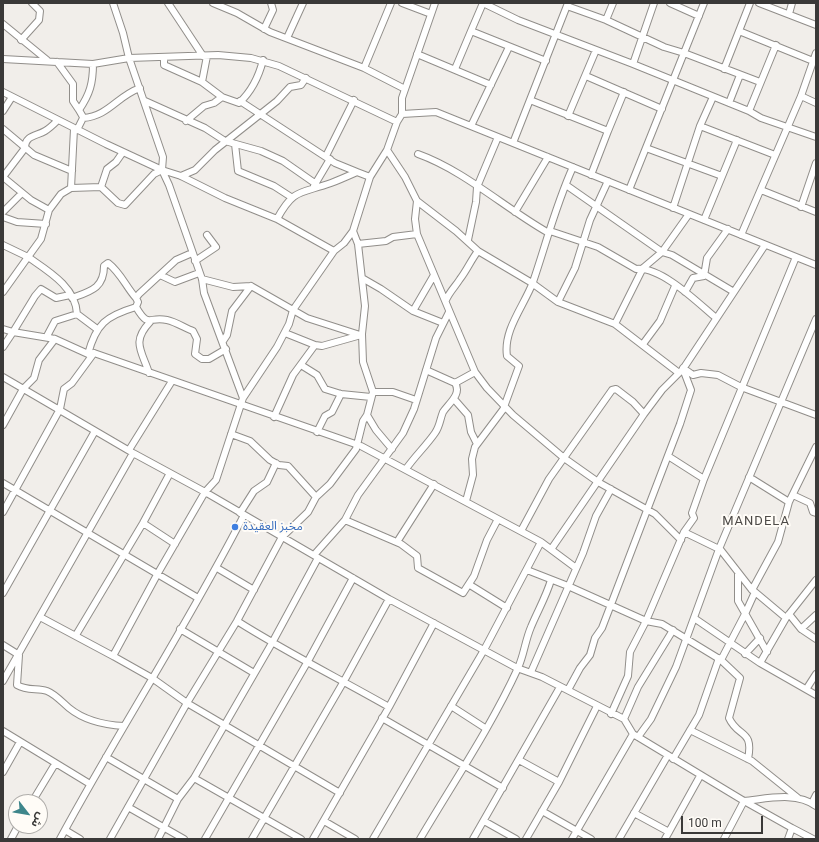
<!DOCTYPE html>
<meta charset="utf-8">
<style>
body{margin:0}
#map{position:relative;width:819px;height:842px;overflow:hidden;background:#f1eeea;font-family:Roboto,"Noto Sans Arabic",sans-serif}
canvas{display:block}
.frame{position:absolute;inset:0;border:4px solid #3a3938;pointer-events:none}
.north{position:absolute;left:8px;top:794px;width:40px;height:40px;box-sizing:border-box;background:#fffcf7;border:1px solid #b0aeab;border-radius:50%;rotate:121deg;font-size:11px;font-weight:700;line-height:16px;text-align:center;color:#3a3938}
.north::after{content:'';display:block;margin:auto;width:14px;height:18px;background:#3e868b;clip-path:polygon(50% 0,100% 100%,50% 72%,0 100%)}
.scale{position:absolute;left:681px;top:816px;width:82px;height:18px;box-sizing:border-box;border:2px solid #3a3938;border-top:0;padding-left:5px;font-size:12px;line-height:14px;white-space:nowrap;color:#3a3938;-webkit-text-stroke:3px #fffcf7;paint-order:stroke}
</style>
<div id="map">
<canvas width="819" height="842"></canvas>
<div class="frame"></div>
<div class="north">ش</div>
<div class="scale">100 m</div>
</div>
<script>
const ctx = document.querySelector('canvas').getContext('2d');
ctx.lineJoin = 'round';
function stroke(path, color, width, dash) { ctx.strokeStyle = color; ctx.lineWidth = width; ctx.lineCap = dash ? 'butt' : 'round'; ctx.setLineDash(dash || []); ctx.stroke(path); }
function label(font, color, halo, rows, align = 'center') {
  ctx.font = font + ' Roboto,"Noto Sans Arabic",sans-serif'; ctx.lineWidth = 4; ctx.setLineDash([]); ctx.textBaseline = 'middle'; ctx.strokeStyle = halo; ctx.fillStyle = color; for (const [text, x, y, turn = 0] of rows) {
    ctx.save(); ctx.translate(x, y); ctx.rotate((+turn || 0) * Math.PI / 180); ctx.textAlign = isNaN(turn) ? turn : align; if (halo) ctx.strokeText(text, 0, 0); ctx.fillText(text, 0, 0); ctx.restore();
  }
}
const minor = new Path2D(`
 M113 3 123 33 129 58 163 157 162 170 169 185 202 279 204 293 243 398
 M168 3 203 56
 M213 3 237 13 270 32 364 68 405 89
 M402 3 431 14
 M435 3 402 98V114L397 122 387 150 405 177 417 201 415 219 417 234 475 372 487 388 513 415 564 458 598 482 655 514 681 540
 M483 3 518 20 633 64 654 3
 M483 3 471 31 546 61
 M670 3 699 16
 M759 3 816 25
 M567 6 606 20 664 47 684 53 760 82
 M789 14 792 3
 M606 20 613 3
 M3 24 47 60
 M264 29 273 10 271 3
 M739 31 813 61
 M287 38 303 3
 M21 40 39 20 40 11 32 3
 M417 54 491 85
 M164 58V65L202 82 222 97
 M3 59 93 64 129 58 218 55 251 58 279 66 397 122
 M57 62 73 84V101L79 110
 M633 64 749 111 776 45
 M364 68 391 3
 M455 69 471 31
 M724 69 750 3
 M586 76 662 109
 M202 82 207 56
 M3 92 106 144 162 170 181 176 225 198 277 219C294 188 300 194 331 183 339 180 348 176 357 172L370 177
 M801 96 816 103
 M530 100 608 131 624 92
 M145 101 205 128 225 141 261 151 283 161 316 184
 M240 101 335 163 357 172
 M729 103 740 75
 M3 111 12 97
 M749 111 761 118 816 137
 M402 114 436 112 816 265
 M568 116 596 50
 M83 117 79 110C90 94 93 83 93 64
 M186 121 204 106 214 103 222 97 239 103C251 92 259 76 263 60
 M471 126 509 47
 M700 126 775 155
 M3 129 34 155 72 171
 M77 130 83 118C109 116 117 96 140 88
 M513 143 568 3
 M235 144 238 171 274 186 291 197
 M646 148 722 176
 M418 154C463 170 505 208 547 232L550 231 598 247 636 269C661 266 698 303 716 318
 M326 156 354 100
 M591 175 608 131
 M181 176 195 170 215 150 277 101 290 87 301 85 306 78
 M3 177 25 148C25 135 37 136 45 131 50 128 54 124 58 120
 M3 177 31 200 49 210
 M566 185 662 252 672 255 734 292
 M314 186 330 159
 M101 187 107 169 116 162 123 152
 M71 188 74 129
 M629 190 704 3
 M761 190 816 212
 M417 201 456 231 478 251 532 283 558 302 615 324 679 373
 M801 207 816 163
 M673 208 700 126 713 97
 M3 212 22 193
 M515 212 548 157
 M3 217 17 222 46 224
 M277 219 334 251
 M704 220 737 140
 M741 235 801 96 816 53
 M468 240 476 202 477 187 498 137
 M358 244 386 241 393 237 417 234
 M3 245 28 257 41 239 49 210 61 194 71 188 101 187 118 203 125 205 154 174 162 170
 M195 261 216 247 207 235
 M160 275 175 282 199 273
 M362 278 381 289 413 311 443 323
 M202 279 233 287 251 286 307 318 360 335
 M3 292 28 257C48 271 76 287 77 314L97 329
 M685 292 693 278 704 276 707 258 728 229
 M72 298C91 291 104 288 104 266L108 263C121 273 126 287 136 298
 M446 300C450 291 455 287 460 279 467 270 471 260 478 251
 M558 302 575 268 590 220 608 181
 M136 307C149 329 148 316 167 320 176 322 185 328 193 331L197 339 195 354 202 359H209L226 349
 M413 311 434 275
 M615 324 643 268 662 252 689 214
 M3 329 13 332 35 296 41 289 56 298 70 295
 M285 333 315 345
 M47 336 55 321 77 314
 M223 341 227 335 232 311 251 286
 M643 344 660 321 675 286
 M3 347 13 332 55 339 88 354 94 353 361 446 541 542 576 568
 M88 354C96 324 106 316 136 307L138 302 136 298 139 294 176 260 192 253
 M301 365 317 375 325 389 341 394 371 397
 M683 368 693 375 701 373 718 375 741 387 816 415
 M149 373C142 351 131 342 150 322
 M3 377 133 453 205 492 389 599 517 668 542 677 624 719 633 734 744 801 792 828
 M455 383 475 372
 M373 392H393L416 400
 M454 399 468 415 471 432 477 444
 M504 407 519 366 507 356C503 330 524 306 533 282 546 244 556 204 573 167
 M367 415 376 430 392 449
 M274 417 293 375 315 345 322 346 361 335
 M3 425 23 389 34 378 39 360 55 339
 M317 432 325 416 332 412 341 394
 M231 434 250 441 270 460 279 465 288 466 316 497
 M129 450 172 381
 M668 456 704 479
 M406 469C415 456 426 446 435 433 440 426 440 419 443 412 449 403 462 394 455 383L426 370
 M749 477 789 502
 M3 483 198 598
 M793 495 810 503 813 512 816 513
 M466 501 473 475 472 459 475 447 505 407
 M3 512 60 409 64 389 72 383 94 353
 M240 513 254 491 267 482 276 463
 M345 520 401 544 417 556 418 568 463 593 474 576 487 540 498 519
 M143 523 175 544
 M521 531 549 479 612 390 616 389 633 402 644 414
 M684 532 719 549
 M397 542 434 484
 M552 548 644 414 662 390 683 369 765 245
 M720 549 752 590
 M314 555 345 520 358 495 403 433 414 409 436 338 449 312
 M217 568 254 590
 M527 570 568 586 646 621 662 624 721 660 740 678 729 718C738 738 754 729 748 759
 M738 574V601L767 652
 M470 585 507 608
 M755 592 786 618
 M3 593 95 431
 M789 614 801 629 816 639
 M40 617 113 656 152 678 187 703 340 793
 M694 618 760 663 816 695
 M237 621C286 652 338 678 389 707
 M180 629 254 673
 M801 629 816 615
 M76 635 143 523 170 473
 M3 645 19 655 17 685C27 691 37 688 47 691 55 694 63 703 69 708 85 721 104 725 124 726
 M745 654 760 638
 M113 656 158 573 205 492 216 480 243 398 277 347 289 324 293 310 334 251 344 243 353 231 370 177 387 150
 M721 660 745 614 755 592 752 590 778 542 789 502 816 447
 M760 663 786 618 816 580
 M531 672 583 553 596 516 611 489
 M3 681 133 453
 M807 688 816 674
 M568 690 580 668 590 655 595 638 602 628 680 424 691 390 683 369
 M451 706 485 728
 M611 714 628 676 630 652 646 621 684 532 694 518 692 513 704 479 796 257
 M382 718 503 788
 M624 719 638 687 673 630
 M690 730 752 761 798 798
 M3 731 90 784
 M638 737 651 719 676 667 719 549 816 319
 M106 757 178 799
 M673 759 699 715 719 658
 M519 760 559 782
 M3 772 20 742
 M194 778 301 839
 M32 802 55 764
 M812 803 816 795
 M128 807 184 839
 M542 811 591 839
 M634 813 669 832
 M324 821 355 839
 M484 821 516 839
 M65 830 80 839
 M11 839 18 826
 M60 839C119 730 187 626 244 515
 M110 839 187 703 237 621 282 537 308 512 316 497 330 484 356 449 363 421 367 415 373 392 363 362 362 334 365 306 358 244 353 231
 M158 839 178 799 194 778 272 643 318 558
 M205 839 308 661 353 578
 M252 839 344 681 389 599
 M313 839 389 707 434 623
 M373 839 484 650 541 542
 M420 839C453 783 491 727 518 668 524 655 525 641 531 627 537 612 546 597 551 580
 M473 839 560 687
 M526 839 559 782 597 706
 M572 839 633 734
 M619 839 668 755
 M665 839 700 776
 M724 839 744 801C766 799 796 791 816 806
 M788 839 792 828 813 839`);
stroke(minor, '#918e8a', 8);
stroke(minor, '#fff', 6);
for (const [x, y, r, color] of [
 [235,527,4,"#3f7fe0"]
]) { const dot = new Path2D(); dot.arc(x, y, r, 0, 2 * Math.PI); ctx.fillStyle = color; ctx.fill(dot); stroke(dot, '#fffcf7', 1.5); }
label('12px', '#366cbe', '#fffcf7', [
 ["مخبز العقيدة",243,527]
], 'left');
ctx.letterSpacing = '1px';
label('13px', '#4d4a47', '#fffcf7', [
 ["MANDELA",756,522]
]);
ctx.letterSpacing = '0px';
</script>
